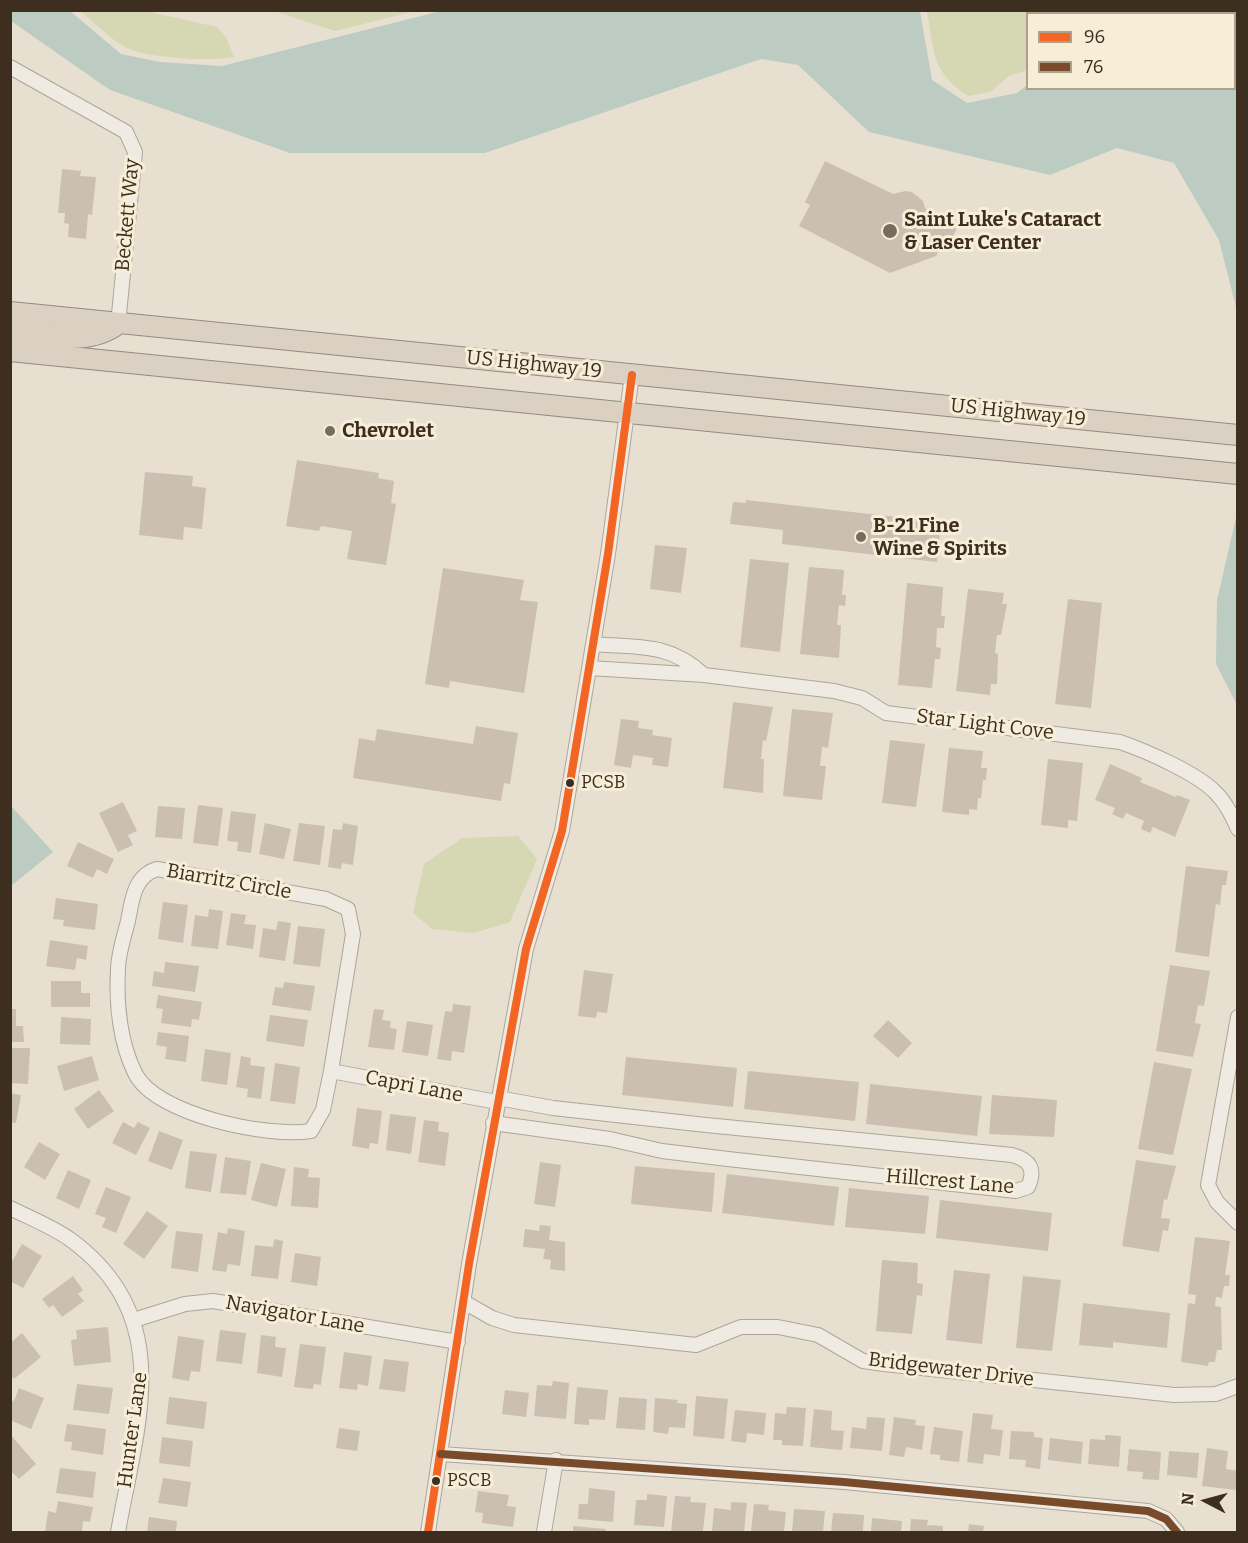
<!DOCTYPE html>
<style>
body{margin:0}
#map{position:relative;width:1248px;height:1543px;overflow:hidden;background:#e7e0d1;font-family:Bitter,serif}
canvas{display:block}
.frame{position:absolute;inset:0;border:12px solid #3d2e20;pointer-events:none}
.legend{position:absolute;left:1026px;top:12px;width:210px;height:78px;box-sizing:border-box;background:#f7eed8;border:2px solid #ada18e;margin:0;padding:8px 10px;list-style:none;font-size:18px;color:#3d2e20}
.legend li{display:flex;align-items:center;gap:12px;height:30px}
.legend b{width:30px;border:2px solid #ada18e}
.north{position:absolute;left:1176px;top:1471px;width:60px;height:60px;-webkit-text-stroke:4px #f7eed8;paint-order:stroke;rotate:276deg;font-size:16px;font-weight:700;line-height:24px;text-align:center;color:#3d2e20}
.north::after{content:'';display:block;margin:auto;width:21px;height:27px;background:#3d2e20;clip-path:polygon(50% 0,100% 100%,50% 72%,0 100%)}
</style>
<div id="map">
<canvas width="1248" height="1543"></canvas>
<div class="frame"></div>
<ul class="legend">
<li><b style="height:8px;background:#f26522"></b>96</li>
<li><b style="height:8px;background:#7a4b2a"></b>76</li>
</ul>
<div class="north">N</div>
</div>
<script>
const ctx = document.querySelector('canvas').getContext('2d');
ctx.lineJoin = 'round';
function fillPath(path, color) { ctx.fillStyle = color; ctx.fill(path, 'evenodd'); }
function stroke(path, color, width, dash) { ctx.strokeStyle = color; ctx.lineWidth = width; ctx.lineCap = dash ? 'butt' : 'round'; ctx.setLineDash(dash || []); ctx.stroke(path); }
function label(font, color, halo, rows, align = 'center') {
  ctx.font = font + ' Bitter,serif'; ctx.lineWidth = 6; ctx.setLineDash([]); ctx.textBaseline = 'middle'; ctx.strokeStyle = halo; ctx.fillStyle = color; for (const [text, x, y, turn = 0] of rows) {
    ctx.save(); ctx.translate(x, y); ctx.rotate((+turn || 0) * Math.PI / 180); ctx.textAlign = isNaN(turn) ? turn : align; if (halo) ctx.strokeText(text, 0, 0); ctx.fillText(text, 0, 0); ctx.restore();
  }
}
fillPath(new Path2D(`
 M80 11H146L217 27 226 37 234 57C213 62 141 58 123 46 108 37 94 22 80 11Z
 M274 11H416L335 31Z
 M1054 11V13L1028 14 1027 70 1009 76 990 92 968 96C931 72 934 51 927 11Z
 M518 836 537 859 510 922 474 933 432 929 413 913 424 864 462 838Z`), '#d6d7b3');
fillPath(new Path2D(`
 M11 10 70 11 121 54 160 62 222 66 441 11H920L932 80 967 103 1017 93 1027 85 1028 88H1234V14H1061L1060 11H1237V311L1219 240 1174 163 1117 148 1050 175 869 132 798 65 761 59 485 153H290L110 90 11 21Z
 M1237 513V705L1216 664 1217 600Z
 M11 806 53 852 11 886H10Z`), '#bcccc2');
fillPath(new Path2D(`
 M825 161 893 194 905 191 912 192 923 201 925 208 959 223 947 250 940 247 936 256 890 273 799 226 810 205 805 202Z
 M62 169 81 171 80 176 96 177 92 215 88 214 86 239 68 237 69 224 64 223 65 213H58Z
 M297 460 379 473 378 478 394 481 391 503 396 504 386 565 347 559 352 531 321 526 319 531 286 526Z
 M145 472 193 476 192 486 206 488 202 529 184 527 183 540 139 535Z
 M746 500 941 522 937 562 782 544 783 530 730 524 733 502 746 503Z
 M655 545 687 548 681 593 650 589Z
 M750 559 789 563 780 652 740 647Z
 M809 567 844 570 842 595H846L845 606 839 605 837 625H841L839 658 800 654Z
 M443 568 524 580 520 600 538 602 524 693 450 681 449 688 425 684Z
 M907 583 943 587 941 616H945L944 628H937L936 647 941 648 940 659H935L932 688 898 685Z
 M968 589 1004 593 1002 604H1007L1001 635H997L995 653 998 654 997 684H991L990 695 956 691Z
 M1068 599 1102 603 1091 708 1055 704Z
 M733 702 773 707 766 741 763 740 761 759H764L763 793 723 788Z
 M792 709 833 713 828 748 822 747 820 766H826L822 800 783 796Z
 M621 719 639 721 638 728 653 730 652 735 672 738 668 767 652 765 653 758 633 755 631 768 614 765Z
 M476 726 518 733 510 784 504 783 501 801 353 778 359 738 375 741 377 729 473 744Z
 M890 740 925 744 916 807 882 803Z
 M949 748 983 751 981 768H987L986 780H983L981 798H978L977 810 969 809V815L942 812Z
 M1048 759 1083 763 1077 821 1068 820V828L1041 825Z
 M1110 764 1142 778 1140 782 1176 797 1177 795 1190 800 1175 837 1153 827 1150 833 1141 829 1144 821 1126 813 1123 819 1112 814 1115 808 1095 800Z
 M123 802 137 831 128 835 133 845 118 852 99 813Z
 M198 805 223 808 218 846 193 843Z
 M158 806 185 808 182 839 155 837Z
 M231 811 256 814 251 853 237 851 238 842 227 841Z
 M265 823 291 829 284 859 259 854Z
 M299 823 325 826 320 865 293 861Z
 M343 823 358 826 353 865 342 863 341 869 328 867 333 829 342 830Z
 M78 842 114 859 107 874 97 869 93 878 67 866Z
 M1186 866 1228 871 1226 885H1222L1220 905 1216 904 1209 957 1175 952Z
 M56 898 98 904 95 930 63 926 64 920 53 919Z
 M163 902 188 905 183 943 158 939Z
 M209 909 223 911 218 949 191 946 195 915 208 917Z
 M231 913 246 915 244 924 256 925 253 949 226 945Z
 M278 921 291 923 285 961 259 957 263 928 276 930Z
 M298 926 325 929 320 967 293 964Z
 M50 940 88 946 86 960 77 958 75 970 46 966Z
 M165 962 199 966 195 992 152 986 154 971 164 973Z
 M1170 965 1210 971 1204 1006 1198 1005 1195 1023 1201 1024 1193 1057 1156 1051Z
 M584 970 613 974 607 1013 597 1012 596 1018 578 1016Z
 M51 981H81V993H90V1007H51Z
 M284 982 315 986 311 1011 272 1005 275 987 283 988Z
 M158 995 202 1002 199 1020 192 1019 191 1027 161 1023 163 1009 156 1008Z
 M453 1004 471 1006 464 1053 452 1051 451 1061 437 1059 445 1011 452 1012Z
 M10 1009H16V1026H23L24 1042H10Z
 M374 1009 384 1010 382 1020 391 1021 390 1028 397 1029 394 1050 368 1047Z
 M270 1015 308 1020 304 1047 266 1041Z
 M61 1017 91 1019 90 1045 60 1044Z
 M888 1020 912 1043 898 1058 873 1036Z
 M407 1021 433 1025 428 1056 402 1052Z
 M158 1032 189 1036 186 1062 165 1059 167 1047 156 1045Z
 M10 1048H30L28 1084 10 1083Z
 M205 1049 231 1053 227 1085 201 1081Z
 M92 1056 99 1080 64 1091 57 1066Z
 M241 1056 251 1058 250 1065 265 1067 261 1099 247 1097 248 1089 236 1087Z
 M626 1057 737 1068 733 1107 622 1095Z
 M1154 1062 1192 1069 1173 1155 1138 1149Z
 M275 1063 300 1067 295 1104 270 1101Z
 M748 1071 859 1082 855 1121 744 1109Z
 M870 1084 982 1096 977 1136 866 1124Z
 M99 1090 114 1111 88 1129 74 1109Z
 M10 1093 21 1095 16 1123 10 1122Z
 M992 1095 1057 1100 1054 1137 989 1134Z
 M357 1108 382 1111 378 1144 370 1143 369 1149 352 1146Z
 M390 1114 416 1117 411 1154 386 1150Z
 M424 1120 439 1122 438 1131 449 1133 445 1166 418 1162Z
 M123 1122 134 1128 138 1122 150 1128 136 1155 112 1143Z
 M159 1131 183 1140 172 1170 148 1161Z
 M39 1142 60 1154 45 1180 24 1167Z
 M190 1151 217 1154 211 1192 185 1188Z
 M225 1157 251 1161 246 1195 220 1193Z
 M1136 1160 1176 1166 1167 1200 1164 1199 1161 1218 1170 1219 1168 1231 1163 1230 1159 1252 1122 1246Z
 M540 1162 561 1165 555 1207 534 1204Z
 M261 1163 286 1169 277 1207 251 1200Z
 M635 1166 715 1173 712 1212 631 1204Z
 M294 1167 309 1169 308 1177 320 1178 318 1208 291 1206Z
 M68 1170 91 1180 79 1209 56 1198Z
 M727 1174 839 1187 834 1226 722 1213Z
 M106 1187 131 1197 116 1233 102 1227 106 1218 95 1214Z
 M849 1188 929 1196 925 1234 845 1227Z
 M940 1200 1052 1213 1048 1251 936 1238Z
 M147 1211 168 1226 144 1259 123 1244Z
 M540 1225 551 1226 549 1240 565 1242V1271L550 1269 551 1260 543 1259 545 1249 523 1247 525 1229 539 1231Z
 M228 1228 245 1231 240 1266 228 1264 226 1272 212 1270 218 1232 227 1234Z
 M176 1231 203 1234 198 1272 171 1268Z
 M1195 1237 1230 1241 1225 1275H1230L1229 1286H1224L1222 1298 1216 1297 1215 1306 1221 1307 1222 1350H1217L1215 1362H1209L1208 1366 1181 1362 1188 1303 1195 1304 1196 1295 1188 1294Z
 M274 1239 283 1241 278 1279 251 1276 255 1245 273 1247Z
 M22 1244 42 1256 23 1288 10 1281V1265Z
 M295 1253 321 1257 317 1286 291 1282Z
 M882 1260 918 1263 917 1283 923 1284 922 1296 917 1295 912 1334 876 1331Z
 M954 1270 990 1274 982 1344 946 1340Z
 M73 1276 83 1290 78 1294 84 1301 62 1317 53 1305 49 1308 42 1299Z
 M1023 1276 1061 1280 1052 1351 1016 1348Z
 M1083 1303 1170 1313 1167 1348 1113 1342V1348L1079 1345Z
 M108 1327 111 1362 74 1366 71 1340 77 1339 76 1330Z
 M220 1330 246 1333 242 1364 216 1361Z
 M22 1333 41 1357 14 1379 10 1374V1343Z
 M261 1335 276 1337 275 1347 286 1348 282 1377 257 1373Z
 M178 1336 204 1340 200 1372 191 1371 189 1381 172 1378Z
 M300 1344 326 1347 321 1385 314 1384 313 1389 294 1387Z
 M344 1352 372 1356 368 1386 358 1384 357 1390 339 1388Z
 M384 1359 409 1362 405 1392 379 1389Z
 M553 1381 569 1383 566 1419 534 1416 537 1385 552 1386Z
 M77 1384 113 1388 109 1414 73 1410Z
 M577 1387 608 1390 605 1420 589 1419V1425L574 1424Z
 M19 1388 44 1398 31 1429 10 1420V1400L14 1401Z
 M505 1390 529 1393 526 1417 502 1414Z
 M696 1396 728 1399 724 1439 693 1436Z
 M169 1397 207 1402 204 1429 166 1424Z
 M619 1397 647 1399 645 1430 616 1428Z
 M655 1398 678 1400 677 1403 687 1404 685 1428 669 1427 668 1434 653 1432Z
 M787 1407 806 1408 803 1446 782 1445V1440H773L775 1413 786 1414Z
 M814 1409 832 1411 831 1430 844 1431 842 1450 810 1447Z
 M735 1410 766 1413 764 1435 747 1433 746 1443 731 1441Z
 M973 1413 993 1415 991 1429 1003 1430 1000 1456 984 1454 983 1464 967 1462Z
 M867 1417 885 1418 882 1451 850 1448 852 1427 866 1429Z
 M894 1417 916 1420 915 1425 925 1426 922 1450 906 1447 904 1457 889 1455Z
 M67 1424 106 1429 103 1455 71 1450 72 1442 64 1441Z
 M934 1427 963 1431 959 1462 940 1460V1455L930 1454Z
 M339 1428 360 1431 357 1451 336 1448Z
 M1011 1431 1034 1432V1437L1043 1438 1040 1469 1025 1467 1026 1460 1009 1459Z
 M10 1434 36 1464 19 1479 10 1470Z
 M1105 1435 1121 1436 1119 1467 1088 1464 1090 1439 1105 1440Z
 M162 1437 193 1441 190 1467 159 1463Z
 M1050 1438 1083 1442 1081 1464 1048 1460Z
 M1207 1448 1228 1451 1226 1469 1238 1471 1236 1490 1202 1486Z
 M1129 1449 1161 1452 1159 1480 1142 1479 1143 1472 1127 1471Z
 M1169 1451 1199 1453 1197 1478 1167 1475Z
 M60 1468 96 1472 93 1498 56 1493Z
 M163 1478 191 1482 187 1507 158 1503Z
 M589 1488 615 1491 613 1522 578 1519 579 1504H588Z
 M478 1491 509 1495 507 1506 516 1507 513 1527 482 1523 483 1513 475 1512Z
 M647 1494 667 1496 664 1527 634 1525 636 1500H647Z
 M675 1496 691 1497 690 1502 706 1503 703 1531 671 1532Z
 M58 1501 93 1507 90 1522 83 1521 82 1532H45L48 1511 56 1513Z
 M731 1502 747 1503 744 1532H712L714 1508 731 1510Z
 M754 1504 769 1505 768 1510 786 1512 784 1532H751Z
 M794 1509 825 1511 823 1532H792Z
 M833 1513 864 1515 863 1532H831Z
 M149 1517 177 1521 176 1532H147Z
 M872 1518 902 1521 901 1532H871Z
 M911 1519 928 1520 927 1525 943 1526V1532H910Z
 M969 1524 984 1526 983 1532H968Z
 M573 1526 606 1529 605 1532H573Z`), '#cbbfb2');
const minor = new Path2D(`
 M10 67 126 132 135 152 118 324
 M593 644C638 648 669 642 704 675
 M589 668 704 675 834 691 862 698 886 713 1120 742C1146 751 1197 773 1216 793 1226 803 1232 816 1238 829
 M157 869 326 899 348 909 353 934 331 1071 323 1110 311 1131C269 1138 155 1115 135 1073 120 1043 116 1004 118 970 118 954 124 937 128 921 132 900 134 876 157 869Z
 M1238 1017 1208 1185 1217 1202 1238 1223
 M331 1071 497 1102
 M493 1123 610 1139 662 1151 728 1159 1016 1191 1028 1187C1036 1169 1030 1160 1012 1155L706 1125 553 1108 498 1098
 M10 1208C30 1218 53 1227 71 1240 177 1318 137 1424 118 1532
 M464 1302 492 1318 514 1325 696 1345 741 1327H778L818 1335 863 1361 884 1364 1174 1395 1216 1394 1238 1386
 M134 1320 185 1304 213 1301 458 1342
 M441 1454 844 1482 1148 1511 1166 1519 1177 1532
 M428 1532 469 1264 526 949 562 831 608 554 632 375
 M544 1532 556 1460`);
const highway = new Path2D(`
 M10 312 1238 435
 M10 331C47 335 88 347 118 324
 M10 351 1238 474`);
stroke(minor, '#ada599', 16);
stroke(highway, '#928b80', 22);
stroke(minor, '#efebe3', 14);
stroke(highway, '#dad1c2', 20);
stroke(new Path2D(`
 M428 1532 469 1264 526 949 562 831 608 554 632 375`), '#f26522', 8);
stroke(new Path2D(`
 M441 1454 844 1482 1148 1511 1166 1519 1177 1532`), '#7a4b2a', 8);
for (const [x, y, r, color] of [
 [890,231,8,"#786c5e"],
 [330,431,6,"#786c5e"],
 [861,537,6,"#786c5e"],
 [570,783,5,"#3d2e20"],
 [436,1481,5,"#3d2e20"]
]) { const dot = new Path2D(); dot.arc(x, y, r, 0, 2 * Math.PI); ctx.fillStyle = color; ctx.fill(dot); stroke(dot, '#f7eed8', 2); }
label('18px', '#3d2e20', '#f7eed8', [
 ["PCSB",581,783],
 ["PSCB",447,1481]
], 'left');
label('20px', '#3d2e20', '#f7eed8', [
 ["Beckett Way",128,215,-85],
 ["US Highway 19",534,365,6],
 ["US Highway 19",1018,413,6],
 ["Star Light Cove",985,725,7],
 ["Biarritz Circle",229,882,10],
 ["Capri Lane",414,1087,11],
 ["Hillcrest Lane",950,1182,5],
 ["Navigator Lane",295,1315,10],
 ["Bridgewater Drive",951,1370,7],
 ["Hunter Lane",133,1430,-82]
]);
label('bold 20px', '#3d2e20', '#f7eed8', [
 ["Saint Luke's Cataract",904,220],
 ["& Laser Center",904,243],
 ["Chevrolet",342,431],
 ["B-21 Fine",873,526],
 ["Wine & Spirits",873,549]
], 'left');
</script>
